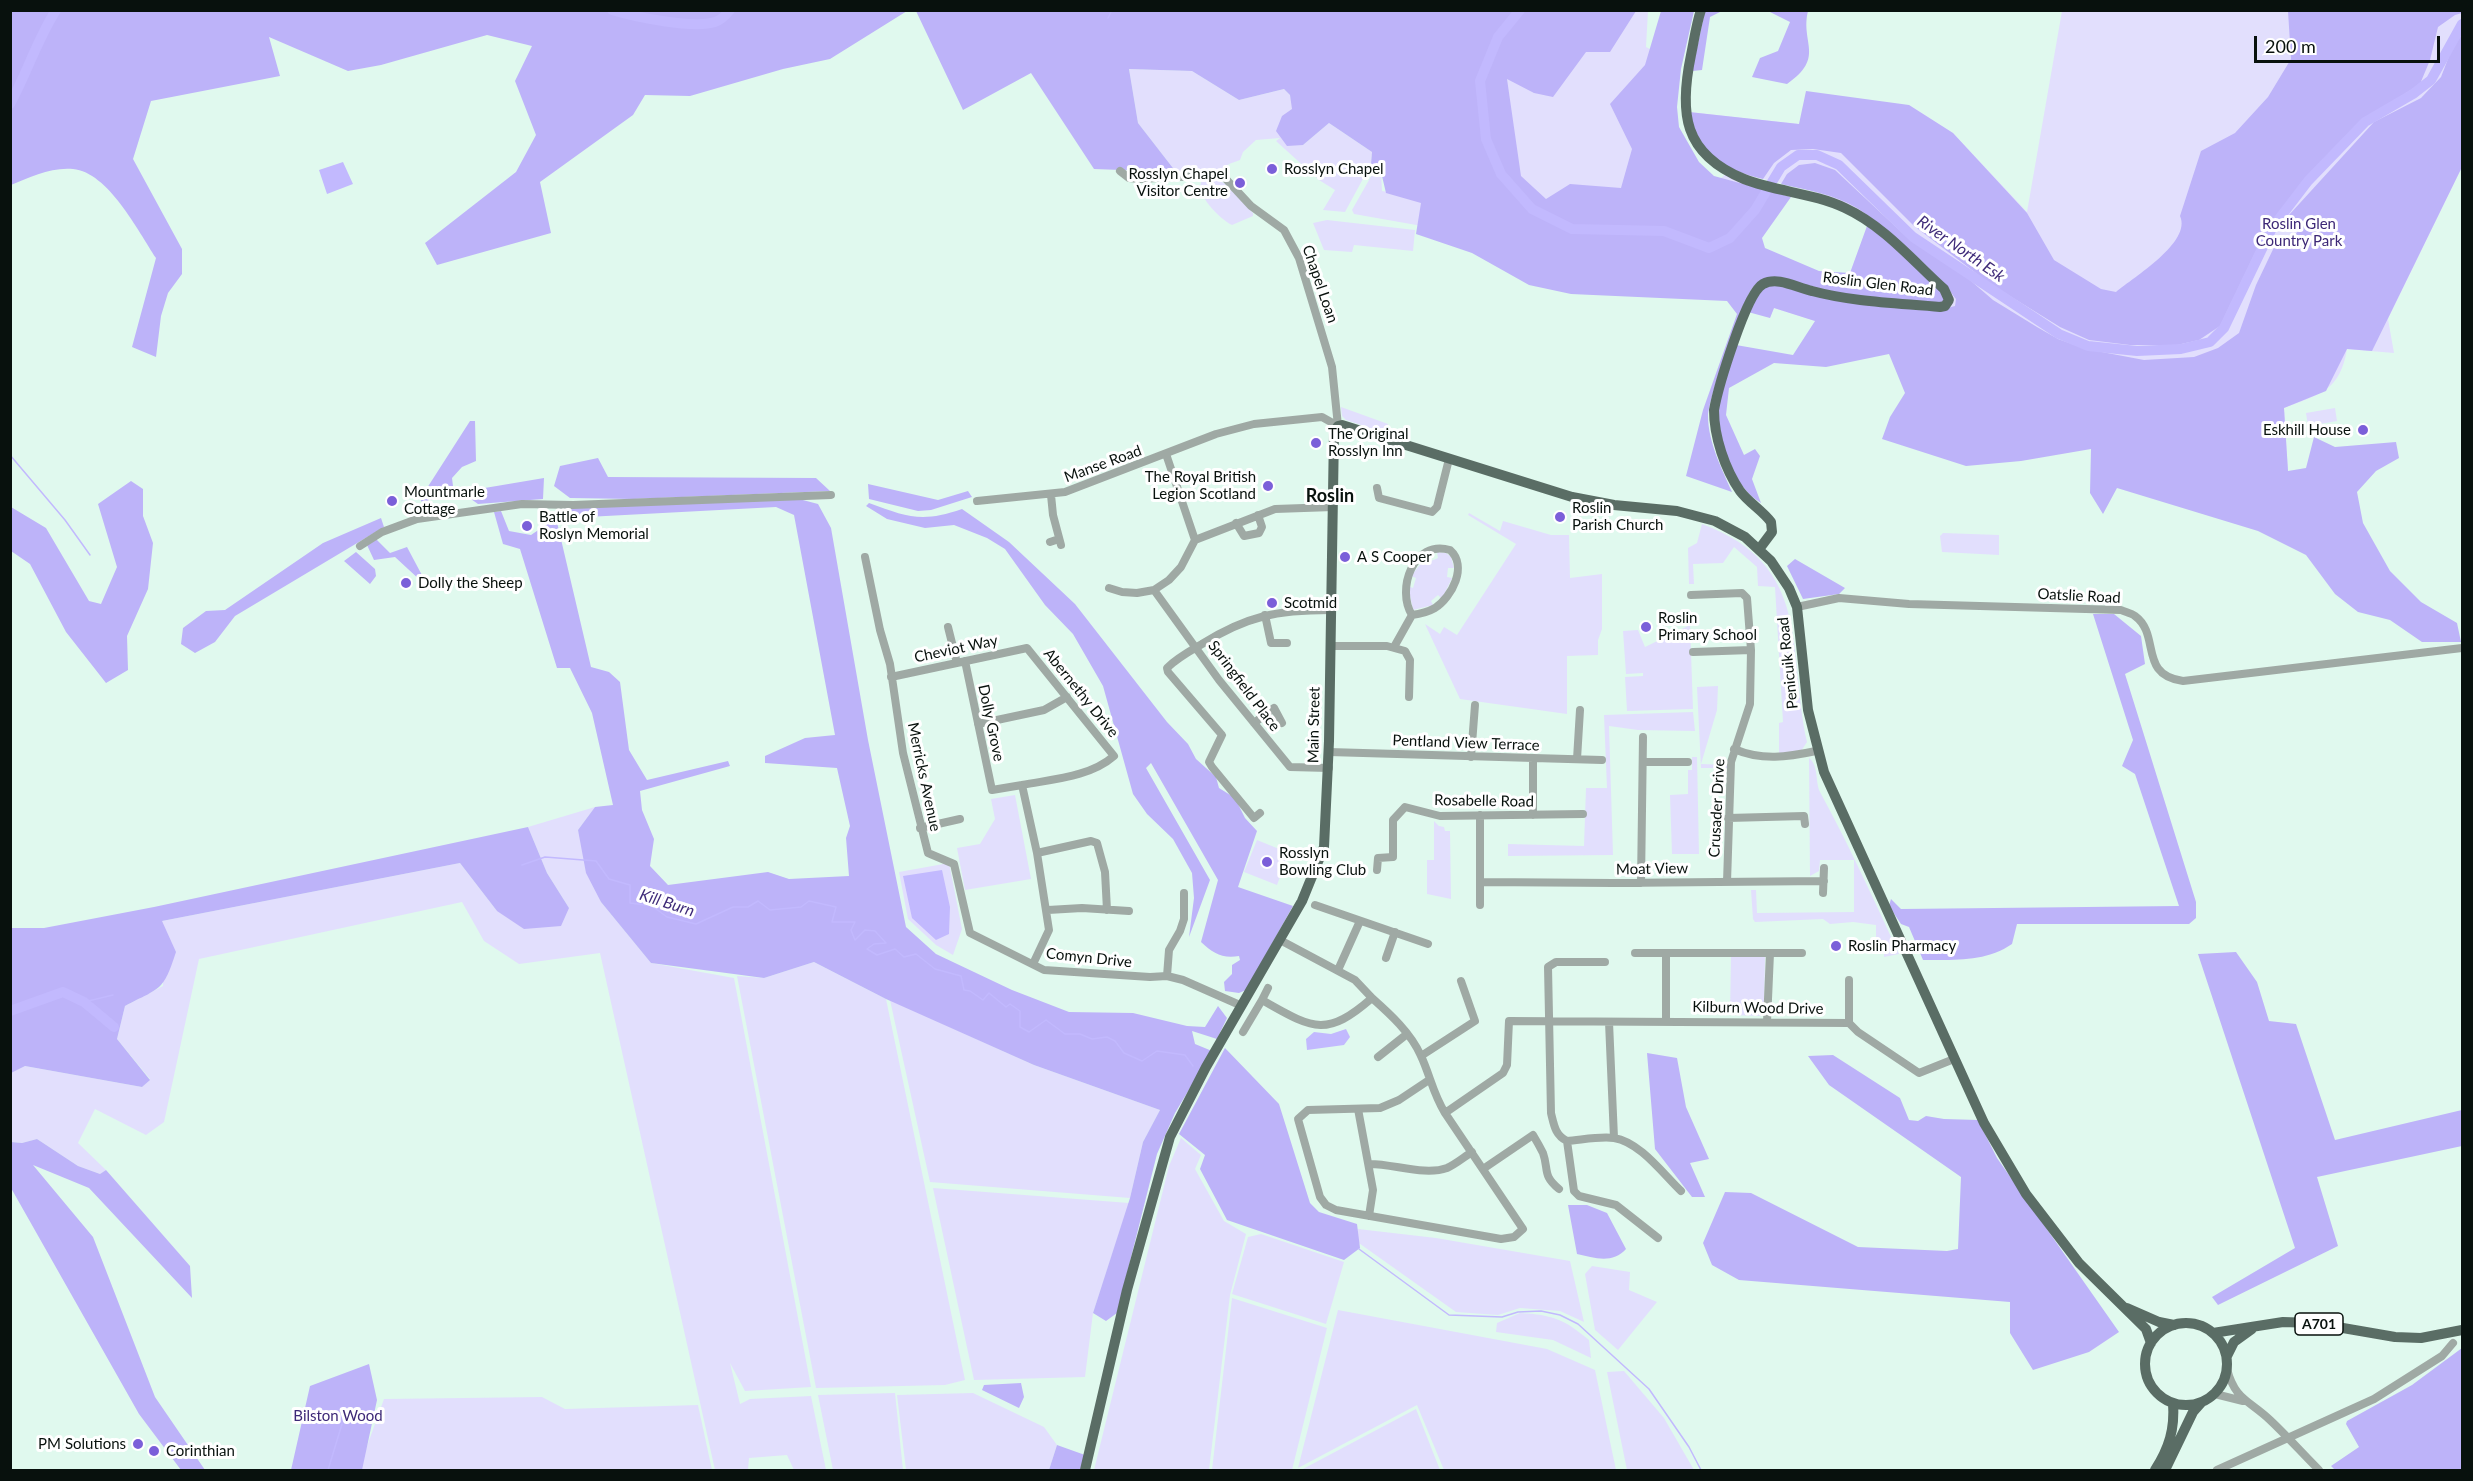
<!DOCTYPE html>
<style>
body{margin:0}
#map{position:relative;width:2473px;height:1481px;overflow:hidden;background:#e0f9ee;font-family:Lato,sans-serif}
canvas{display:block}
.frame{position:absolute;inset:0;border:12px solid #08110d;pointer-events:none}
.scale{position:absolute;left:2254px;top:36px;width:186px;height:27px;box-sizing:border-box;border:3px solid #08110d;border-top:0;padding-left:8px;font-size:18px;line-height:21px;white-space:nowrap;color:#08110d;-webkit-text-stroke:4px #fff;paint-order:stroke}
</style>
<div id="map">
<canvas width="2473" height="1481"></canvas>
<div class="frame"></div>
<div class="scale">200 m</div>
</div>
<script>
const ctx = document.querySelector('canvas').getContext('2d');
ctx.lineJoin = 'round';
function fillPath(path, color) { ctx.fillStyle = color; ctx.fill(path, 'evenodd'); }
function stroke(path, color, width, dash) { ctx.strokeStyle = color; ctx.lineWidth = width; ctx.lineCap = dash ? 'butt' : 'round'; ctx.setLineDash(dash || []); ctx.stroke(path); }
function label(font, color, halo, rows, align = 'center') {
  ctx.font = font + ' Lato,sans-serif'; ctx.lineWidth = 6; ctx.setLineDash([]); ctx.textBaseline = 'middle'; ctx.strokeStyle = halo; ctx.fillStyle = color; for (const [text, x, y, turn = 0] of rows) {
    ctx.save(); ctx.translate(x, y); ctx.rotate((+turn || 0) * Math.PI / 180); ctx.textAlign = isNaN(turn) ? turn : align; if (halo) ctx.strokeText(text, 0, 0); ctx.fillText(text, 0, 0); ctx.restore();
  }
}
fillPath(new Path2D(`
 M1531 11H1648L1646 47 1654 51 1643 123 1710 187 1726 174 1689 112 1799 124 1909 105 1953 133 2027 212 2062 11H2462V167L2388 319 2394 353 2347 349C2340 391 2320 394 2284 408L2288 471 1774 308 1770 318 1753 300H1840L1870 219C1837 192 1792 187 1752 176L1745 199 1574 226 1505 173 1495 50Z
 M1129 69 1192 71 1239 100 1284 89 1290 95 1303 145 1329 123 1372 152 1371 164 1345 212 1323 210 1335 190 1319 180 1276 141 1280 138 1256 140 1243 152 1240 160 1229 164 1219 173 1176 172 1138 123Z
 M1373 173H1381L1382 191 1428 199 1422 226 1354 214 1352 210Z
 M1212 178 1224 183 1253 213V216L1232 225C1220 219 1194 194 1202 180Z
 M1327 220 1415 230 1413 251 1354 245 1352 252 1324 250 1313 223Z
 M1341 407 1388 424 1385 433 1346 420 1342 416Z
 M2335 408 2337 421 2308 426 2306 413Z
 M1469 513 1500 531 1503 521 1551 535H1569L1570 578 1602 574V629L1598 640V655L1567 656V714L1460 699 1425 624 1440 634 1444 627 1457 635 1516 544 1468 515Z
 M1702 524C1813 565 1787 650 1807 742L1801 751 1779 754V723L1783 722 1775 587 1758 586 1757 567 1734 547 1723 563 1693 564 1694 584H1689L1688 548 1697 543Z
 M1943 533 1999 535V555L1942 552 1940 536Z
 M1437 552 1446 553 1451 557 1454 568H1448L1447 577 1452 578 1442 599 1438 595 1431 601 1433 605 1413 610 1408 586 1413 588 1416 578 1411 576 1427 556 1431 561 1438 558Z
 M1690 625 1693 709 1627 711 1625 677 1643 676V673L1626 674 1623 631 1638 630 1645 647Z
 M1718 686 1717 710 1701 764 1727 765V768H1701L1697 687Z
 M1693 712 1695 731 1638 730 1609 726 1613 855 1508 856V844L1584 846 1586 788H1607L1604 715Z
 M1692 757H1697L1699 854H1672L1670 795 1688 794V770H1692Z
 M1809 758C1819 766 1815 782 1820 792 1849 845 1874 900 1899 954L1884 957V952H1869V943H1876V925L1853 922 1830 924 1823 919 1755 922 1753 919 1751 890H1756L1757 913 1854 912V860H1820L1819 871 1810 876Z
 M1015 795 1031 879 965 890 957 848 980 844 995 819 991 799Z
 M595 807 578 830 601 902 651 963 734 978 811 1387 745 1391 730 1363 740 1404 750 1399 811 1396 826 1470H794L787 1455 749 1458 748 1470H715L600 953 519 964 484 941 462 902 199 959 164 1122 146 1135 95 1109 78 1143 106 1170 100 1174 78 1166 37 1139 22 1143 11 1142 10 1073 25 1066 142 1087 150 1079 117 1039 125 1006 163 986 162 921 460 863 497 911 569 908 547 873 528 827Z
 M1434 821 1439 826 1444 827 1445 831H1450L1451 899 1427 894V860H1434Z
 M1257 840 1289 853 1277 885 1244 872Z
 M949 863 962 929 953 955 936 945 908 919 899 872Z
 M1731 955H1765L1764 1016 1730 1015Z
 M814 962 886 999 965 1380 945 1385 816 1388 737 976 764 978Z
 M890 1000 1034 1065 1160 1110 1143 1142 1130 1198 930 1182Z
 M1181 1138 1201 1155 1195 1169 1224 1221 1246 1234 1230 1295 1209 1470H1094L1169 1166Z
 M933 1188 1129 1203 1093 1313 1085 1377 974 1380Z
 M1358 1229 1436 1238 1570 1261 1584 1322 1560 1311 1520 1308 1498 1315 1456 1312 1356 1241Z
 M1261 1234 1344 1262 1326 1324 1232 1294 1248 1237Z
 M1592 1266 1630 1272 1629 1290 1657 1302 1618 1350 1595 1330 1585 1274Z
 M1232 1298 1327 1328 1292 1470H1212Z
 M1338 1310 1547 1349 1595 1370 1616 1470H1444L1417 1405 1298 1468Z
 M1520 1313C1553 1315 1564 1319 1589 1340L1591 1358 1553 1340 1496 1332 1497 1323Z
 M1624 1371 1664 1418 1694 1470H1627L1607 1372Z
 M895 1393 903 1470H833L818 1395Z
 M973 1393 1044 1427 1057 1445 1049 1470H906L897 1395Z
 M542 1397 565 1409 698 1405 712 1470H362V1460L384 1399Z
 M1416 1409 1440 1470H1301Z`), '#e2dffd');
fillPath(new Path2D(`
 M11 10H907V11L830 59 783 69 690 96 645 95 633 115 540 182 551 233 437 265 425 243 516 172 536 135 515 81 532 46 487 35 381 65 348 71 269 37 280 76 151 101 133 159 182 249V274L168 293 161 316 156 357 132 347 156 258C138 231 108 172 73 169 51 167 30 177 11 185Z
 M916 11H1636L1610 52H1586L1553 97 1534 93 1507 79 1521 176 1546 199 1570 184 1621 188 1632 149 1610 104 1645 65 1661 11H1694L1681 69 1677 107 1679 127 1699 162 1714 176 1791 197 1762 238 1765 248 1819 271 1850 273 1867 226 1888 241 1943 293 1944 300 1940 303 1879 299 1763 281C1760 282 1757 283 1755 285 1743 295 1709 398 1708 416 1708 442 1722 469 1732 492L1686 476 1703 410 1737 314 1727 301 1571 294 1529 285 1472 253 1416 234 1421 203 1386 193 1382 176 1371 164 1372 152 1329 123 1303 145 1287 146 1276 131 1282 116 1292 109 1290 95 1284 89 1239 100 1192 71 1129 69 1138 123 1176 172 1094 169 1031 73 963 110Z
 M1705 11H1722L1710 17 1702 70 1692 71Z
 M1768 11H1808C1800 43 1826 57 1787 84L1752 77 1760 58 1778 51 1790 22Z
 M2288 11H2462V13L2455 15 2438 27 2430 60 2420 84 2361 122 2305 179 2268 226 2220 326 2199 340 2177 345H2130L2089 340 2060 327 1989 283 1914 226 1841 153 1813 149 1791 150 1774 163 1763 179C1720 168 1701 155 1689 112L1799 124 1806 91 1909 105 1953 133 2027 213 2054 260 2101 289 2116 292C2134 277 2192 242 2180 216L2201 151 2235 133 2268 97 2291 59Z
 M2462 35V167L2372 351 2347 349 2326 391 2284 408 2288 471 2306 468 2314 437 2335 447 2396 442 2399 458 2376 471 2357 492 2363 523 2390 571 2421 602 2457 623 2461 642H2422L2390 620 2358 612 2335 594 2306 555 2258 531 2117 488 2103 514 2090 493 2091 449 2021 461 1966 466 1882 439 1890 417 1905 393 1889 354 1826 367 1774 363 1729 388 1726 415 1744 455 1755 449 1760 456 1752 479 1761 503C1733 486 1716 441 1717 408 1717 391 1731 362 1736 345L1793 355 1815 321 1774 308 1770 318 1748 312 1759 291 1772 284 1940 310 1955 306 1956 299C1940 275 1882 223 1857 208 1834 194 1806 190 1781 184L1787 174 1799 165 1815 163 1835 170 1910 240 1956 268 1993 300 2037 327 2058 339 2086 349 2144 360 2194 357 2218 348 2239 333 2256 285 2277 241 2289 243 2298 231 2289 215 2374 122 2421 98 2441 77 2453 46Z
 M470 421H475L476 461 462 467 452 478 454 494 422 502 420 499Z
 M598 458 608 477 816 478 830 491 633 499 570 498 554 486 560 466Z
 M544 478 543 499 478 504 461 492Z
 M131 481 143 489V516L153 543 148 589 127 636 128 670 106 683 66 632 30 564 11 551V507L46 528 89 601 101 604 117 567 98 504Z
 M868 484 938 500 968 491 972 497 931 510 918 511 869 499Z
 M799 499 818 504 831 528 868 740 906 927 936 954 1012 990 1069 1012 1133 1013 1187 1026 1205 1027 1218 1006 1227 1018 1217 1039 1192 1031 1195 1044 1212 1051 1175 1113 1157 1154 1117 1313 1106 1321 1093 1313 1130 1198 1143 1142 1160 1110 1034 1065 886 999 814 962 764 978 651 963 601 902 586 873 578 830 595 807 613 805 592 713 570 668H557L520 549 503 544 494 512 501 511 509 531 531 535 556 518 591 667 609 672 620 682 629 750 647 780 728 761 730 766 640 791 642 810 654 839 650 866 668 885 768 872 789 879 849 876 846 838 850 826 837 768 765 763V756L805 738 835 735 794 515 776 507 568 518 561 513 566 508Z
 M869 503C907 517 922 523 962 509L1009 542 1075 604 1167 722 1188 744 1196 759 1216 777 1219 788 1235 798 1245 818 1257 831 1238 887 1293 906 1246 990 1239 993 1225 991 1224 982 1232 974V965L1240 960 1239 956C1222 959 1213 953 1201 942L1218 880 1151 763 1146 768 1210 880 1189 937 1194 898 1192 873 1173 839 1147 814 1133 794 1103 686 1073 634 1045 605 1005 549 987 538 954 525 925 528 887 519 866 506Z
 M381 518 384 527 235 616 215 642 195 653 181 644 183 628 206 611 225 610 323 543Z
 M376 539 390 553 407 547 424 579 421 581 395 557 374 560 367 545Z
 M356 552 375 569 376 576 370 584 344 561Z
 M1795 559 1845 588 1839 594 1803 599 1787 566Z
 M2093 614H2114L2141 636 2145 664 2125 674 2196 902V918L2189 924H2017L2012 944C1986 962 1954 960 1923 960L1909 927 1901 924 1889 906 1891 899 1901 909 2179 906 2135 774 2122 766 2133 740Z
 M528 827 547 873 569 908 561 926 524 929 497 911 460 863 162 921 176 952C163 992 161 987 125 1006L117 1039 150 1080 142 1087 25 1066 11 1073V928H44L154 907Z
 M2236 952 2257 982 2269 1021 2296 1024 2335 1140 2462 1110V1146L2317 1177 2338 1246 2218 1305 2212 1297 2295 1248 2198 954Z
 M1225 1048 1279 1104 1310 1203 1319 1212 1357 1224 1360 1248 1344 1260 1227 1220 1200 1169 1205 1155 1179 1134Z
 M1647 1053 1677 1058 1686 1107 1709 1159 1690 1163 1705 1197H1692L1655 1149Z
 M1833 1055 1900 1098 1909 1120 1918 1121 1926 1116 1944 1119 1978 1120 1997 1158 2119 1332 2089 1352 2033 1370 2010 1333V1302L1739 1280 1712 1265 1703 1243 1725 1192 1751 1193 1858 1247 1947 1251 1958 1249 1961 1177 1829 1085 1808 1056Z
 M37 1139 78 1166 100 1174 106 1170 190 1266 192 1298 89 1188 33 1165 93 1237 155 1397 205 1470H181L139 1414 11 1188V1142L22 1143Z
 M1568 1205H1587L1607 1213 1626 1249C1613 1264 1594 1258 1577 1254Z
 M2462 1348V1470H2335L2331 1466 2359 1447 2346 1424 2347 1421 2412 1385Z
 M369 1364 377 1400 362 1470H291L310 1386Z
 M1021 1383 1024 1397 1019 1408 982 1390 984 1385Z
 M1057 1445 1085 1455 1081 1470H1049Z`), '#bdb3f9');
fillPath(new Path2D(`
 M343 162 353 184 327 194 319 170Z
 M942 870 950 907 949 934 936 940 912 918 903 876Z
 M1346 1029 1350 1037 1344 1045 1307 1050 1306 1039 1314 1032 1331 1034Z`), '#c2b9fe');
stroke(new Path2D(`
 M1108 18 1112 10
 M10 455 65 520 90 555
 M522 865 545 857 596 861 609 879 630 885V903L652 906 667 917 696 924 733 907H748L758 901 770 910 801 907 809 901 836 907 832 922H855L851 930 855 940 865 930 875 931 886 943 874 944 867 949 877 955 895 949 904 957 916 954 935 969 961 976 964 990 970 991 983 1000 989 993 1006 1007 1010 1004 1020 1011V1027L1029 1032 1046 1020 1065 1034H1080L1092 1039 1107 1037 1115 1041 1124 1053 1142 1061 1157 1051 1185 1055 1193 1066
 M84 1002 113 995
 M1359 1249 1449 1315 1502 1317 1518 1312 1541 1311 1560 1315 1578 1324 1649 1389 1689 1447 1701 1470
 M328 1470 342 1424`), '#c2b9fe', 1.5);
stroke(new Path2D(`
 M612 10C635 17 693 29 715 22 721 20 726 15 730 10
 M1520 10 1498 37 1480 81 1486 139 1501 174 1532 209 1572 229 1664 231 1709 248 1730 238 1755 210 1781 167 1798 155H1817L1839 165 1913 237 2059 334 2088 346 2137 351 2181 349 2210 342 2224 328 2272 228 2308 181 2365 122 2413 94 2431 80 2462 24
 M10 104C27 73 37 40 56 10
 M10 1011 63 992 84 1002 114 1027`), '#c2b9fe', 10);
stroke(new Path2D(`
 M1120 171 1129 178 1139 179 1217 175 1225 178 1251 206 1284 230 1299 258 1332 367 1338 426
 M1166 454 1195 540
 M1377 488 1379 498 1432 512 1437 507 1449 459
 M1051 495 1053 515 1061 545
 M977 501 1065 492 1216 434 1254 424 1322 417 1338 426
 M1236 523 1244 536 1259 533 1262 527 1258 515
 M1050 542 1059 539
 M360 546 382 532 417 519 522 504 573 505 831 495
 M865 557 880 630 890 664 903 753 928 853 954 864 970 933 1044 970 1150 977 1167 976 1183 980 1242 1006
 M1109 588 1122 592 1137 593 1154 590 1169 580 1181 567 1195 540 1275 509 1333 507
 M1154 590 1219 680 1290 767 1329 768
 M1691 595 1742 593 1747 598 1751 650 1750 704 1731 762 1727 882
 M1797 607 1839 598 1909 604 2121 610C2125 612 2131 613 2135 616 2161 635 2138 675 2183 681L2462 648
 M1265 615 1271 643H1287
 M948 627 957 663
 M1330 646H1387L1405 651 1410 660 1409 697
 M1394 647 1412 615C1420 614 1428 612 1435 608 1452 597 1468 566 1450 550 1413 539 1396 590 1412 615
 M1693 652 1751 650
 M965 661 992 790 1022 785
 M891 677 1027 648 1114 756C1090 777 1053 779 1022 785L1037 853
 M1254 723 1274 708 1282 723
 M978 724 1044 710 1067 697
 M1734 749C1762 761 1788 757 1816 751
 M1329 752 1602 760
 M1471 757 1475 705
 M1577 759 1580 710
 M1643 762H1688
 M1260 813 1254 818 1212 767 1209 762 1222 735 1168 672 1167 668C1177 658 1190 651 1202 644 1247 616 1277 610 1330 610
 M1480 815V905
 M1533 815V758
 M1728 818 1804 816 1805 824
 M920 828 960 819
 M1377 870 1378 858 1393 857V820L1405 807 1440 816 1583 814
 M1482 882 1613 883 1824 881
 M1641 883 1643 737
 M1823 893 1824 868
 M1315 905 1428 944
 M1048 910 1082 908 1129 911
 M1635 953H1666
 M1386 958 1395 932
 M1605 962H1556L1548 967 1551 1113C1554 1125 1555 1135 1567 1141L1574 1191 1579 1196 1616 1205 1658 1238
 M1033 964 1049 930 1037 853 1091 841 1097 843 1105 872 1107 910
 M1338 970 1360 921
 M1167 976 1169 950 1180 931 1184 919V893
 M1372 998C1390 1014 1411 1033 1421 1056 1430 1075 1433 1094 1445 1113L1503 1073 1507 1065 1509 1021 1849 1023 1858 1032 1919 1073 1954 1059
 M1262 1000 1268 988
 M1666 1021V953H1802
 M1609 1022 1614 1138
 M1767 1022 1770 953
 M1849 1023V980
 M1243 1032 1262 1000C1312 1028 1325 1039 1372 998L1355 980 1280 940
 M1421 1056 1475 1021 1461 981
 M1378 1057 1407 1034
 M1429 1080 1399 1100 1380 1108 1308 1110 1298 1119 1320 1197 1326 1205 1336 1210 1501 1239 1514 1237 1523 1229 1445 1113
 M1358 1109 1373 1190 1369 1216
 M1567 1141C1581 1140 1600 1136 1614 1138 1640 1142 1663 1174 1681 1191
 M1370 1164C1394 1164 1425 1176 1447 1168 1456 1164 1464 1157 1472 1152
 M1483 1169 1533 1135C1536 1140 1540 1147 1543 1153 1549 1170 1542 1175 1559 1189
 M2227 1369C2235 1400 2249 1400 2270 1420 2287 1436 2303 1454 2319 1470
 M2215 1394 2243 1401
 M2217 1470 2374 1399 2442 1356 2453 1343`), '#9fa9a4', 8);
stroke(new Path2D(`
 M1701 10C1696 25 1694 41 1691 55 1679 113 1683 154 1744 179 1777 192 1814 193 1845 208 1884 226 1913 261 1944 289L1949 300 1945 306 1940 307C1897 303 1853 302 1812 291 1797 288 1778 276 1763 284 1746 293 1718 388 1714 410 1714 437 1725 469 1740 491 1749 503 1762 510 1771 522L1772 532 1760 548
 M2127 1308 2159 1322 2174 1325
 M2145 1364a41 41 0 1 1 82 0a41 41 0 1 1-82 0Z
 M2213 1333 2283 1322 2314 1323 2395 1337 2421 1338 2462 1330
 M2227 1356 2234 1342 2252 1329
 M1085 1470 1127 1290 1170 1137 1206 1067 1302 901 1324 847 1329 741 1334 432 1338 426 1342 425 1572 497 1614 505 1677 511 1715 521 1745 537 1771 561 1789 588 1797 607 1808 710 1824 772 1984 1123 2026 1194 2079 1263 2146 1329 2151 1343
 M2155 1470C2169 1448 2175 1429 2173 1403
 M2165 1470 2193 1412 2201 1403`), '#5a6d65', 10);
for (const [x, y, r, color] of [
 [1272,169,6,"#7b5fd9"],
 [1240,183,6,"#7b5fd9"],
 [2363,430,6,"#7b5fd9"],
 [1316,443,6,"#7b5fd9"],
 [1268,486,6,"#7b5fd9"],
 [392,501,6,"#7b5fd9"],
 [1560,517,6,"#7b5fd9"],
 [527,526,6,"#7b5fd9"],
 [1345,557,6,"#7b5fd9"],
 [406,583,6,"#7b5fd9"],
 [1272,603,6,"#7b5fd9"],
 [1646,627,6,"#7b5fd9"],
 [1267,862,6,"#7b5fd9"],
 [1836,946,6,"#7b5fd9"],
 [138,1444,6,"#7b5fd9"],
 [154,1451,6,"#7b5fd9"]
]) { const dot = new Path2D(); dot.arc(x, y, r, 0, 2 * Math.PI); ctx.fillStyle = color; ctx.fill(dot); stroke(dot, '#fff', 2); }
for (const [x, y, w] of [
 [2319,1324,48]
]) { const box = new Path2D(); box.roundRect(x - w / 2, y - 11, w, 22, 4.5); ctx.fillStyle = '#fff'; ctx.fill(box); stroke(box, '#08110d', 1.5); }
label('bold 14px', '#08110d', null, [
 ["A701",2319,1324]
]);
label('15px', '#08110d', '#fff', [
 ["Rosslyn Chapel",1284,169],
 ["Rosslyn Chapel",1228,174,"right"],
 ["Visitor Centre",1228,191,"right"],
 ["Eskhill House",2351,430,"right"],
 ["The Original",1328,434],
 ["Rosslyn Inn",1328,451],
 ["The Royal British",1256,477,"right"],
 ["Legion Scotland",1256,494,"right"],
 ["Mountmarle",404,492],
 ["Cottage",404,509],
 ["Roslin",1572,508],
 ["Parish Church",1572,525],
 ["Battle of",539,517],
 ["Roslyn Memorial",539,534],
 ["A S Cooper",1357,557],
 ["Dolly the Sheep",418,583],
 ["Scotmid",1284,603],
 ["Roslin",1658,618],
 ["Primary School",1658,635],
 ["Rosslyn",1279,853],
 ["Bowling Club",1279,870],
 ["Roslin Pharmacy",1848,946],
 ["PM Solutions",126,1444,"right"],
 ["Corinthian",166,1451]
], 'left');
label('15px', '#3d2877', '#fff', [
 ["Roslin Glen",2299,224],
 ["Country Park",2299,241],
 ["Bilston Wood",338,1416]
]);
label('15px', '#08110d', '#fff', [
 ["Chapel Loan",1320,284,71],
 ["Roslin Glen Road",1878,284,7],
 ["Manse Road",1103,464,-20],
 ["Oatslie Road",2079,596,3],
 ["Cheviot Way",956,649,-12],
 ["Penicuik Road",1788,663,-96],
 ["Springfield Place",1244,686,53],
 ["Abernethy Drive",1081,693,51],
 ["Dolly Grove",991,723,78],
 ["Main Street",1314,725,-89],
 ["Pentland View Terrace",1466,743,2],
 ["Merricks Avenue",924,777,78],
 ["Rosabelle Road",1484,801,1],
 ["Crusader Drive",1717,808,-87],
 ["Moat View",1652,869,-1],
 ["Comyn Drive",1089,958,6],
 ["Kilburn Wood Drive",1758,1008,1]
]);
label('italic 16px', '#3f2b79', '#fff', [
 ["River North Esk",1961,249,35],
 ["Kill Burn",667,903,18]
]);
label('bold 18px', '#08110d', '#fff', [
 ["Roslin",1330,496]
]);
</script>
